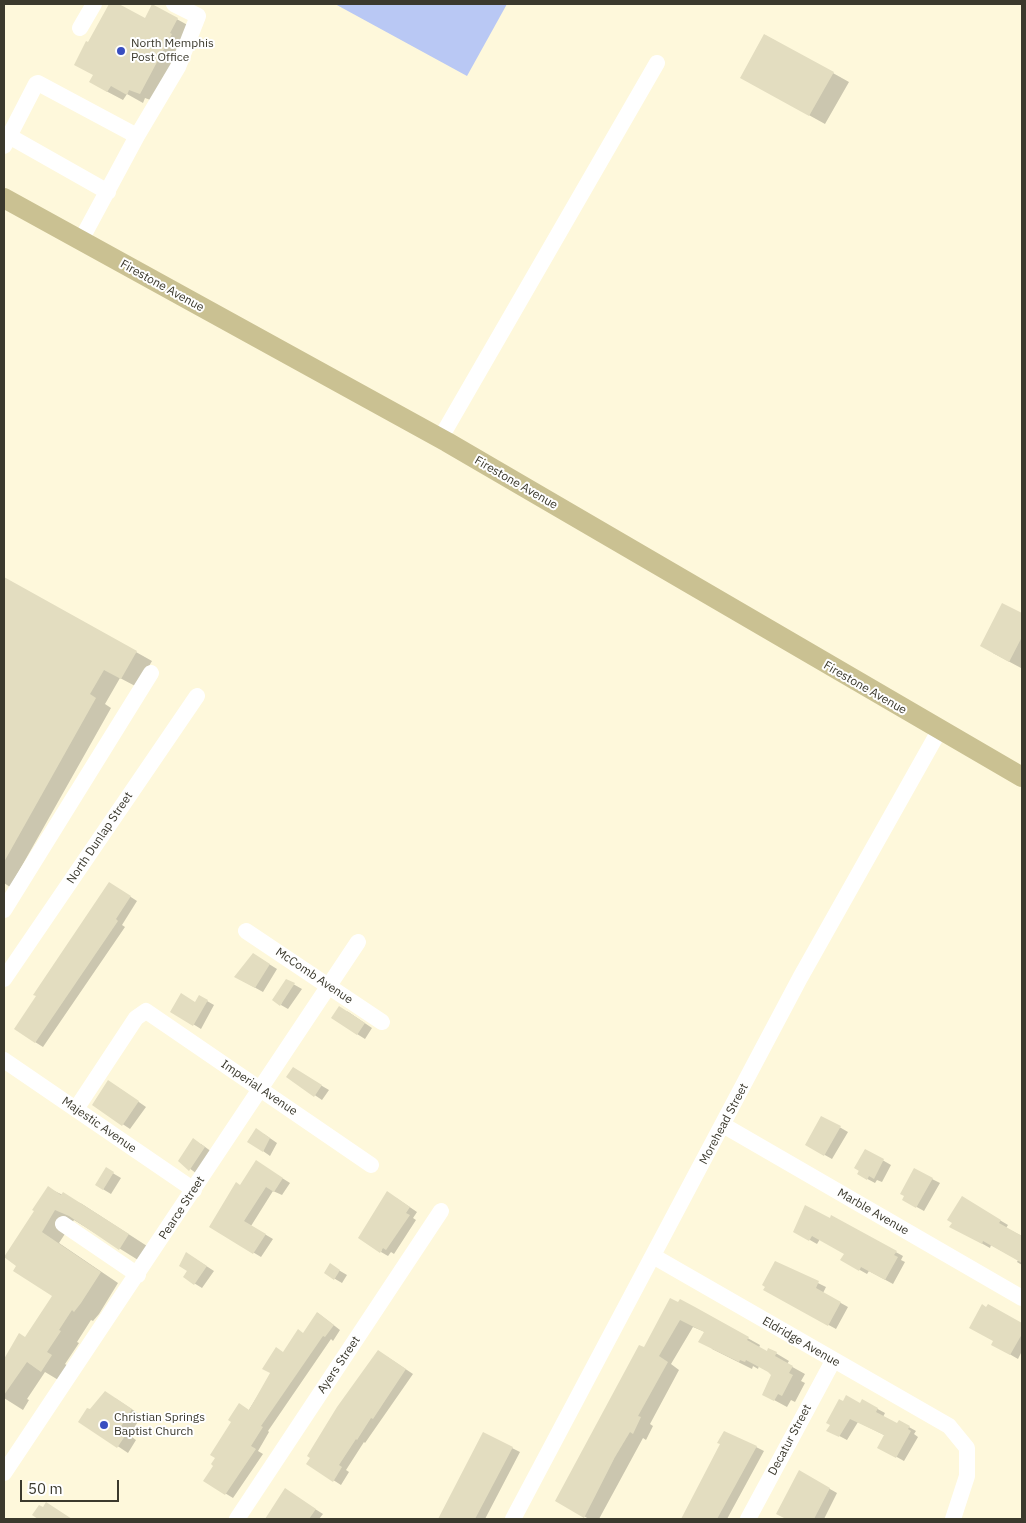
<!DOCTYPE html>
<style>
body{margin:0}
#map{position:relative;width:1026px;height:1523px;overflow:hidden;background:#fef8db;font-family:"IBM Plex Sans",sans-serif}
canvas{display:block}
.frame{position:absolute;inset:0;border:5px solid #3b392d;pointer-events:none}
.scale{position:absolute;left:20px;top:1480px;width:99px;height:22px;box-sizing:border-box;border:2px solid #3b392d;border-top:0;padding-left:6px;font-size:15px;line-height:18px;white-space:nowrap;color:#3b392d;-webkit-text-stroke:4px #fff;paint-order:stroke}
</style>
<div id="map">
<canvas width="1026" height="1523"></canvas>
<div class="frame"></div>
<div class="scale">50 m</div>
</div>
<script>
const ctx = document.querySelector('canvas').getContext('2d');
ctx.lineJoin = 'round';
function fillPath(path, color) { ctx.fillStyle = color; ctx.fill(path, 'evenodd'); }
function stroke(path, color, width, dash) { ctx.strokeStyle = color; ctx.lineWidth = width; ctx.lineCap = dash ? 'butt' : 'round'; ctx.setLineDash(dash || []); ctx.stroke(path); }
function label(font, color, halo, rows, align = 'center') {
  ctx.font = font + ' "IBM Plex Sans",sans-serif'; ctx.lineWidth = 4; ctx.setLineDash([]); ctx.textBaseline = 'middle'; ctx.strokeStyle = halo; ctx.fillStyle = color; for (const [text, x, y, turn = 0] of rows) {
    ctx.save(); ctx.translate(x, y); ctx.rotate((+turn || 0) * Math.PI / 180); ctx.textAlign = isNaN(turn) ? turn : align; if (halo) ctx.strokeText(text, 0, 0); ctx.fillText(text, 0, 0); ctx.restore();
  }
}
fillPath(new Path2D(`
 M335 4H507L467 76Z`), '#b9c8f4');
fillPath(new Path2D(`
 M110 4H116L145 20 153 6 193 28 156 102 145 98 143 103 127 94 123 100 106 91 94 75 88 44Z
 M765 35 849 82 825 124 742 78Z
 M4 578 152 661 137 687 120 678 105 704 111 708 10 887 4 883Z
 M1003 605 1022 615 1021 668 993 653Z
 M117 888 137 901 122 925 125 927 43 1047 35 1042Z
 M253 954 277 969 263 992 243 981Z
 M286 980 302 989 288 1009 281 1005Z
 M200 997 214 1005 201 1029 172 1011 196 1003Z
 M347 1011 372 1028 365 1039 357 1034Z
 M293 1069 329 1090 322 1100 288 1077Z
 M116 1086 146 1107 130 1129 94 1105Z
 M822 1117 848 1132 832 1159 807 1145Z
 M264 1134 277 1143 270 1156 263 1151Z
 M201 1144 212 1152 197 1174 180 1161Z
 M865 1150 891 1165 882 1182 877 1180 875 1183 858 1174Z
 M263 1166 290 1183 282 1195 273 1191 251 1226 273 1239 261 1257 211 1227 240 1186Z
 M106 1169 121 1178 111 1194 96 1185Z
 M914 1170 940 1183 924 1211 904 1200Z
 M48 1188 82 1204 147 1246 138 1260 74 1220 59 1243 118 1283 99 1314 93 1321 91 1320 77 1342 79 1343 65 1364 70 1367 60 1381 45 1372 27 1399 29 1400 23 1410 4 1398V1361L19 1335 25 1338 53 1296 36 1211Z
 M395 1197 417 1212 413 1218 416 1220 394 1254 391 1252 388 1256 381 1252Z
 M963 1198 1008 1225 1006 1228 1022 1236V1265L1017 1262 1018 1260 991 1245 990 1248 951 1226Z
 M832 1217 903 1256 901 1260 905 1262 893 1284 869 1271 867 1274 842 1260 846 1253 820 1239 817 1244 794 1231 830 1220Z
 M194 1258 214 1271 202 1288 184 1277Z
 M775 1262 826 1287 823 1293 848 1307 836 1329 765 1290Z
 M330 1265 347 1275 342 1283 325 1273Z
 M988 1305 1022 1324V1351L1018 1359 992 1344 994 1341 986 1309Z
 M694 1308 760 1345 759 1348 767 1353 769 1349 789 1361 787 1364 805 1374 801 1381 805 1383 795 1402 791 1400 787 1407 763 1394 772 1375 770 1372 759 1366 758 1369 753 1366 752 1369 712 1349 705 1332 693 1327 671 1364 679 1370 650 1424 653 1426 646 1440 643 1438 599 1519H589L557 1501 644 1349Z
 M318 1313 340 1330 333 1341 331 1339 268 1431 269 1432 258 1451 263 1454 233 1498 205 1481 284 1353 304 1334Z
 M386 1356 413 1374 365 1443 364 1442 346 1470 349 1472 341 1485 308 1464Z
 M115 1398 142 1416 129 1435 136 1440 128 1453 80 1421 90 1411Z
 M863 1401 885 1413 883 1417 898 1425 900 1422 916 1431 914 1434 918 1437 904 1461 879 1447 886 1436 858 1422 847 1440 828 1430Z
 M484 1434 520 1452 485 1519H440Z
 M721 1444 756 1447 764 1451 727 1519H682Z
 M800 1472 837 1493 824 1519H788L777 1513Z
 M285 1490 323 1514 319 1519H266Z`), '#0003');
fillPath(new Path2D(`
 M109 4H119L145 18 152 4 178 18 170 33 172 34 140 94 129 90 127 95 111 86 107 92 89 82 93 75 74 65 86 41 88 42Z
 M764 34 834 72 809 116 740 78Z
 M4 577 137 651 121 679 104 670 90 694 96 698 4 862Z
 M1002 603 1022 613V637L1009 662 980 646Z
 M109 882 131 896 116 919 118 921 35 1043 14 1029 36 996 33 995Z
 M253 953 270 964 255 988 234 977Z
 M286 979 295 983 280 1006 272 1000Z
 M181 993 195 1002 199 995 208 1000 193 1026 170 1012Z
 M339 1006 365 1023 357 1035 331 1018Z
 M293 1067 322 1085 314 1097 286 1077Z
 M108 1080 139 1101 122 1126 92 1105Z
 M821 1116 841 1126 824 1156 805 1145Z
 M256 1128 270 1138 263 1152 247 1142Z
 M193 1138 205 1147 189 1171 178 1161Z
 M865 1149 884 1159 874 1179 869 1176 867 1180 857 1174 859 1171 854 1168Z
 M256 1160 283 1178 274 1192 266 1187 244 1221 266 1234 253 1254 209 1227 236 1182 240 1185Z
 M106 1167 114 1172 103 1190 95 1185Z
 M914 1168 933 1178 916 1208 902 1200 904 1196 900 1194Z
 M48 1186 61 1195 63 1192 129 1234 119 1250 69 1216 55 1210 42 1232 101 1272 81 1303 74 1312 72 1310 59 1330 61 1331 47 1352 52 1355 41 1372 27 1362 4 1395V1359L19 1333 25 1337 52 1296 13 1271 16 1266 4 1257 34 1211 32 1210Z
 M387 1191 410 1207 406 1213 410 1215 386 1250 383 1248 380 1253 358 1238Z
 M962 1196 1001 1220 999 1223 1022 1236V1263L983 1241 982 1244 949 1227 952 1223 947 1220Z
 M805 1205 830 1218 831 1215 897 1251 894 1255 898 1257 885 1280 861 1267 859 1271 840 1260 844 1254 812 1236 809 1241 793 1232Z
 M186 1252 207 1266 194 1285 183 1277 187 1271 179 1266Z
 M775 1261 819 1281 816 1288 841 1302 828 1326 763 1290 765 1287 762 1285Z
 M330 1263 340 1270 334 1280 324 1273Z
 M670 1298 678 1302 680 1299 695 1307 749 1337 747 1340 767 1351 768 1348 777 1352 775 1356 793 1366 789 1373 793 1375 782 1396 778 1394 774 1401 762 1395 771 1375 768 1372 746 1360 745 1362 740 1360 739 1362 698 1342 704 1332 680 1320 659 1356 668 1362 638 1416 641 1417 633 1434 630 1432 615 1457 584 1518 555 1501 639 1345 644 1347Z
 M982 1304 986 1307 988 1304 1022 1323V1334L1010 1355 991 1345 993 1341 969 1328Z
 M317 1312 334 1325 325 1337 323 1336 261 1426 263 1427 251 1446 256 1449 225 1495 203 1481 213 1466 211 1464 215 1458 210 1455 231 1422 228 1420 239 1403 249 1410 270 1373 262 1369 276 1347 283 1352 298 1329 303 1333Z
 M378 1350 406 1369 373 1419 371 1418 357 1440 356 1439 339 1465 342 1467 333 1482 306 1464 310 1458 307 1456 337 1407Z
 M105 1391 132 1409 120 1428 127 1433 117 1448 78 1422 87 1408 90 1409Z
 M846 1395 860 1403 862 1399 878 1408 876 1412 897 1423 899 1420 910 1426 908 1429 911 1431 896 1458 877 1448 884 1435 850 1419 839 1437 826 1431 830 1425 826 1423 839 1399 843 1401Z
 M724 1431 757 1446 717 1519H681L720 1444 717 1443Z
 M483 1432 513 1447 475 1519H438Z
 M799 1470 830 1488 814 1519H786L776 1514Z
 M285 1488 316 1509 309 1519H265Z
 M46 1502 72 1519H38L32 1515 39 1505 43 1507Z`), '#e3ddc0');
stroke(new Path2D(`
 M80 28 94 4
 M9 136 108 192
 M4 146 36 84 38 83 137 136
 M81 240 137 136 178 67 198 16 174 4
 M440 439 657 63
 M4 910 151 673
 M246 931 382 1022
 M4 979 197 696
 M4 1060 194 1190
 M76 1109 136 1018 146 1011 371 1165
 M723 1125 1022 1298
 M63 1224 138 1275
 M653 1256 949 1426 967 1448V1476L953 1519
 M4 1473 358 942
 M237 1519 441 1211
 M513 1519 800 978 939 731
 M748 1519 833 1361`), '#fff', 16);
stroke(new Path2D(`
 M4 198 447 442 1022 777`), '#cac192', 20);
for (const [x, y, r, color] of [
 [121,51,5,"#394ec0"],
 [104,1425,5,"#394ec0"]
]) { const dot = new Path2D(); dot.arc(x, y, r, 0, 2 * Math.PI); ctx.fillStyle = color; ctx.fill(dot); stroke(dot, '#fff', 2); }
label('12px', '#3b392d', '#fff', [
 ["North Memphis",131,44],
 ["Post Office",131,58],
 ["Christian Springs",114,1418],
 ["Baptist Church",114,1432]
], 'left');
label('12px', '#3b392d', '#fff', [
 ["Firestone Avenue",162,286,29],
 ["Firestone Avenue",516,483,30],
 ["Firestone Avenue",865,688,30],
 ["North Dunlap Street",100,838,-56],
 ["McComb Avenue",314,976,34],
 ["Imperial Avenue",259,1088,34],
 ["Morehead Street",724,1124,-62],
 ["Majestic Avenue",99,1125,35],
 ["Pearce Street",182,1208,-57],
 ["Marble Avenue",873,1212,30],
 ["Eldridge Avenue",801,1342,30],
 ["Ayers Street",339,1365,-56],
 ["Decatur Street",790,1440,-62]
]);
</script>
